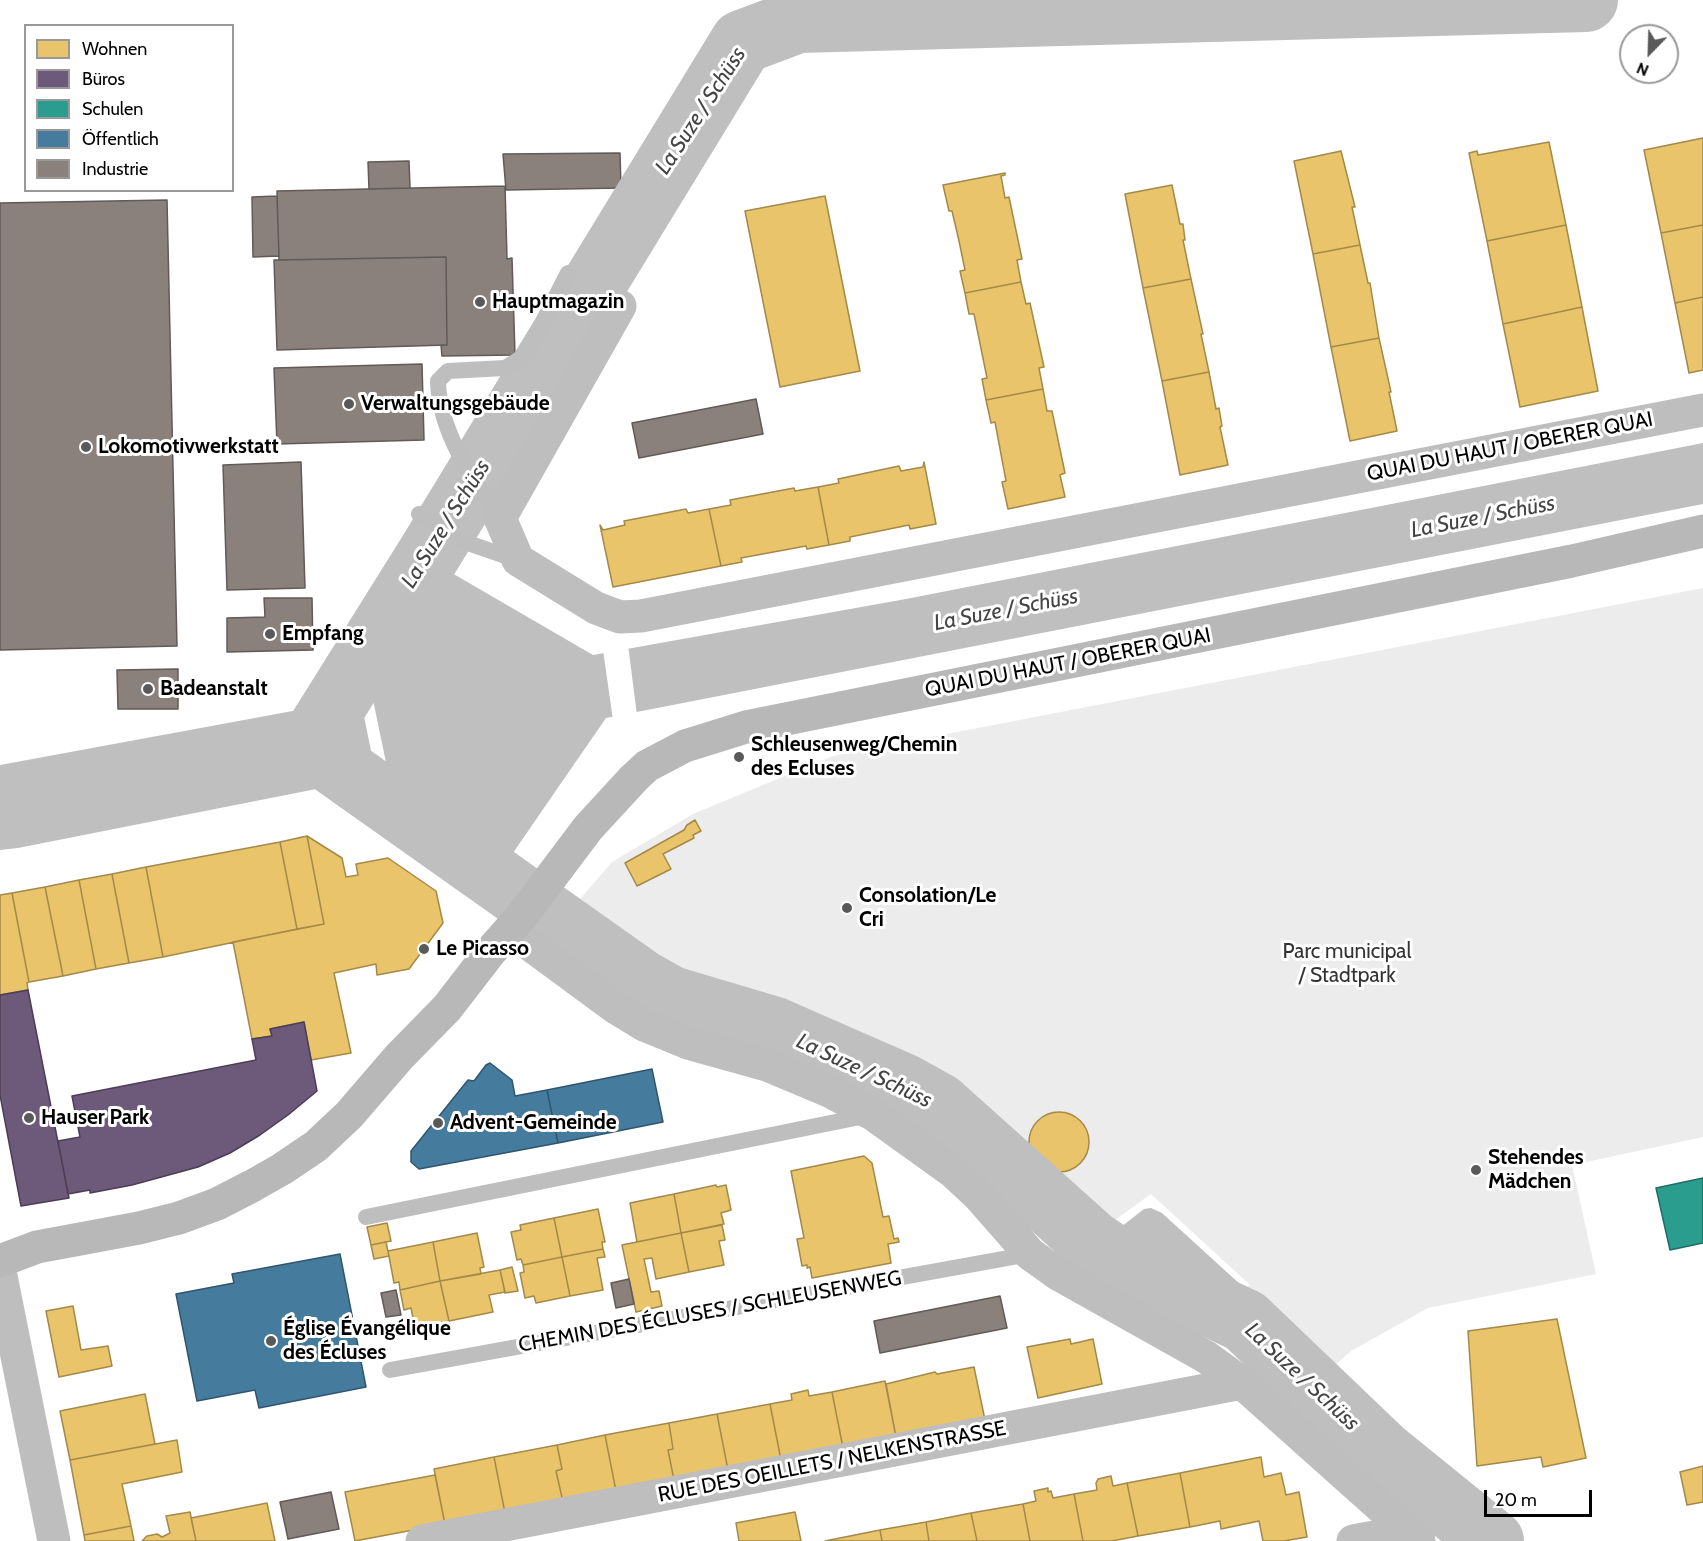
<!DOCTYPE html>
<meta charset="utf-8">
<style>
body{margin:0}
#map{position:relative;width:1703px;height:1541px;overflow:hidden;background:#fff;font-family:Cabin,sans-serif}
canvas{display:block}
.legend{position:absolute;left:24px;top:24px;width:210px;height:168px;box-sizing:border-box;background:#fff;border:2px solid #999;margin:0;padding:8px 10px;list-style:none;font-size:18px;color:#000}
.legend li{display:flex;align-items:center;gap:12px;height:30px}
.legend b{width:30px;border:2px solid #999}
.north{position:absolute;left:1619px;top:24px;width:60px;height:60px;box-sizing:border-box;background:#fff;border:2px solid #999;border-radius:50%;rotate:203deg;font-size:16px;font-weight:700;line-height:24px;text-align:center;color:#000}
.north::after{content:'';display:block;margin:auto;width:21px;height:27px;background:#595959;clip-path:polygon(50% 0,100% 100%,50% 72%,0 100%)}
.scale{position:absolute;left:1484px;top:1490px;width:108px;height:27px;box-sizing:border-box;border:3px solid #000;border-top:0;padding-left:8px;font-size:18px;line-height:21px;white-space:nowrap;color:#000;-webkit-text-stroke:4px #fff;paint-order:stroke}
</style>
<div id="map">
<canvas width="1703" height="1541"></canvas>
<ul class="legend">
<li><b style="height:16px;background:#e9c46a"></b>Wohnen</li>
<li><b style="height:16px;background:#6d597a"></b>Büros</li>
<li><b style="height:16px;background:#2a9d8f"></b>Schulen</li>
<li><b style="height:16px;background:#457b9d"></b>Öffentlich</li>
<li><b style="height:16px;background:#8a817c"></b>Industrie</li>
</ul>
<div class="north">N</div>
<div class="scale">20 m</div>
</div>
<script>
const ctx = document.querySelector('canvas').getContext('2d');
ctx.lineJoin = 'round';
function fillPath(path, color) { ctx.fillStyle = color; ctx.fill(path, 'evenodd'); }
function stroke(path, color, width, dash) { ctx.strokeStyle = color; ctx.lineWidth = width; ctx.lineCap = dash ? 'butt' : 'round'; ctx.setLineDash(dash || []); ctx.stroke(path); }
function label(font, color, halo, rows, align = 'center') {
  ctx.font = font + ' Cabin,sans-serif'; ctx.lineWidth = 6; ctx.setLineDash([]); ctx.textBaseline = 'middle'; ctx.strokeStyle = halo; ctx.fillStyle = color; for (const [text, x, y, turn = 0] of rows) {
    ctx.save(); ctx.translate(x, y); ctx.rotate((+turn || 0) * Math.PI / 180); ctx.textAlign = isNaN(turn) ? turn : align; if (halo) ctx.strokeText(text, 0, 0); ctx.fillText(text, 0, 0); ctx.restore();
  }
}
fillPath(new Path2D(`
 M1703 588V1137L1572 1165 1596 1274 1428 1308 1351 1351 1326 1373 1247 1291 1249 1284 1151 1194 1093 1236 946 1094 699 987 568 913 612 862 693 814 833 756Z`), '#ececec');
fillPath(new Path2D(`
 M1703 443V504L606 718 506 863 382 776 18 848 0 850V765L336 703 366 693 445 569 593 655 906 599Z
 M1151 1208 1162 1213 1242 1286V1295L1254 1305 1245 1321 1126 1265 1093 1243 1108 1237 1144 1209Z`), '#bfbfbf');
fillPath(new Path2D(`
 M628 645 637 715 613 720 603 650Z
 M365 690 372 695 388 772 383 780 366 782 375 770 361 702 351 695Z`), '#fff');
const homes = new Path2D(`
 M1703 138V225L1661 233 1644 150Z
 M1549 142 1566 225 1487 241 1469 153 1477 151 1478 155Z
 M1341 151 1355 207H1352L1360 245 1313 254 1294 161Z
 M1005 173V175L1001 176 1005 198 1009 197 1022 259 1017 260 1021 282 965 293 960 271 965 270 959 241 952 211H949L943 185Z
 M1172 185 1180 224H1183L1185 240H1183L1191 279 1143 288 1125 194Z
 M825 196 860 371 780 387 745 211Z
 M1566 225 1582 307 1503 324 1487 241Z
 M1703 225V297L1675 303 1661 233Z
 M1360 245 1368 283H1370L1379 338 1331 347 1313 254Z
 M1191 279 1203 334H1201L1209 372 1162 381 1143 288Z
 M1021 282 1026 304 1030 303 1044 367 1039 368 1043 389 986 400 982 379 987 378 974 314H969L965 293Z
 M1703 297V370L1689 373 1675 303Z
 M1582 307 1598 391 1520 407 1503 324Z
 M1379 338 1391 392H1389L1397 431 1350 441 1331 347Z
 M1209 372 1216 409 1219 408 1222 426 1220 427 1228 465 1180 475 1162 381Z
 M1043 389 1047 411H1052L1065 473 1060 475 1065 497 1008 509 1002 482 1006 481 995 422 991 423 986 400Z
 M924 462 936 524 910 529 909 525 850 537V541L829 545 818 487 839 483 838 479 899 466 901 471 923 467Z
 M818 487 829 545 807 549 806 546 741 558 742 562 721 566 709 509 731 505 730 500 794 488 795 491Z
 M686 509 688 513 709 509 721 566 613 587 600 525 603 530 625 525 624 521Z
 M695 820 701 831 693 835 694 838 663 854 671 869 637 886 625 863 684 830 687 825Z
 M307 836 342 858 346 877 358 875 356 864 388 858 436 891 443 923 409 969 377 975 376 964 334 973 351 1053 311 1060 304 1022 270 1029 272 1036 252 1039 233 942 324 924Z
 M307 836 324 924 297 929 280 842Z
 M280 842 297 929 163 957 146 867Z
 M146 867 163 957 129 963 112 874Z
 M112 874 129 963 96 969 79 880Z
 M79 880 96 969 63 976 45 887Z
 M45 887 63 976 29 982 12 893Z
 M12 893 29 982 27 983 28 990 0 995V895Z
 M1029 1142a30 30 0 1 1 60 0a30 30 0 1 1-60 0Z
 M864 1156 872 1163 883 1217 889 1216 894 1239 898 1238 899 1242 888 1244 891 1263 812 1278 810 1267 807 1268V1265L802 1266 797 1239 804 1238 791 1171Z
 M716 1185 717 1187 726 1185 731 1210 721 1213 724 1224 681 1233 674 1194Z
 M674 1194 681 1233 637 1242 630 1203Z
 M598 1209 605 1242H602L603 1249 562 1257 554 1218Z
 M554 1218 562 1257 523 1265 521 1259 517 1260 511 1232 521 1230 520 1225Z
 M387 1223 391 1241 371 1245 367 1227Z
 M722 1225 725 1240 719 1241 724 1265 689 1272 681 1233Z
 M477 1233 484 1267 480 1268 481 1274 440 1281 433 1242Z
 M681 1233 689 1272 656 1279 652 1258 644 1259 651 1292 659 1291 662 1306 636 1312 622 1245Z
 M386 1242 389 1256 374 1259 371 1245Z
 M433 1242 440 1281 400 1290 399 1282 394 1283 388 1251Z
 M603 1249 605 1257 597 1258 603 1290 570 1296 562 1257Z
 M562 1257 570 1296 536 1303 534 1296 525 1298 520 1273 524 1272 523 1265Z
 M512 1267 518 1291 505 1293 500 1270Z
 M500 1270 505 1292 489 1295 493 1312 449 1321 440 1281Z
 M440 1281 449 1321 415 1328 411 1308 404 1310 400 1290Z
 M73 1306 81 1350 108 1346 112 1366 59 1377 46 1311Z
 M1557 1319 1586 1458 1543 1467 1541 1457 1477 1466 1468 1331Z
 M1070 1339 1071 1344 1093 1339 1102 1384 1038 1398 1027 1347Z
 M974 1367 985 1420 896 1437 886 1384 935 1372 937 1374Z
 M885 1381 896 1437 843 1448 832 1392Z
 M808 1390 809 1396 832 1392 843 1448 781 1460 770 1404 792 1400 791 1394Z
 M145 1394 155 1444 70 1460 60 1411Z
 M770 1404 781 1460 728 1470 717 1414Z
 M717 1414 728 1470 674 1480 668 1450 673 1449 669 1423Z
 M669 1423 673 1449 668 1450 674 1480 616 1491 605 1435Z
 M605 1435 616 1491 563 1502 556 1471 562 1469 557 1445Z
 M177 1440 182 1472 122 1484 131 1526 84 1535 70 1460Z
 M557 1445 562 1469 556 1471 563 1502 505 1513 494 1457Z
 M494 1457 505 1513 445 1524 434 1469Z
 M1261 1457 1264 1477 1281 1473 1286 1495 1299 1492 1307 1537 1284 1541H1263L1259 1521 1221 1529 1220 1521 1190 1527 1180 1473Z
 M1703 1466V1502L1687 1505 1680 1472Z
 M1180 1473 1190 1527 1138 1536 1127 1483Z
 M435 1475 445 1524 355 1541 345 1492Z
 M1111 1476 1113 1486 1127 1483 1138 1536 1112 1541H1083L1074 1494 1097 1490 1096 1483 1098 1479Z
 M1048 1488V1492L1051 1491 1053 1498 1074 1494 1083 1541H1030L1023 1504 1036 1501 1034 1491Z
 M267 1503 275 1541H196L191 1518Z
 M1023 1504 1030 1541H977L971 1513Z
 M190 1512 196 1541H142L147 1536 157 1534 162 1537 170 1533 166 1516Z
 M795 1512 801 1541H739L736 1523Z
 M971 1513 977 1541H929L926 1522Z
 M926 1522 929 1541H882L880 1530Z
 M131 1526 134 1541H85L84 1535Z
 M880 1530 882 1541H825Z`);
fillPath(homes, '#e9c46a');
stroke(homes, '#a3894a', 1.5);
const offices = new Path2D(`
 M28 990 69 1198 21 1206 0 1095V995Z
 M304 1022 317 1091 288 1115 260 1135 230 1153 198 1167 132 1185 90 1193V1190L68 1194 58 1141 80 1137 72 1096 256 1060 252 1039 272 1036 270 1029Z`);
fillPath(offices, '#6d597a');
stroke(offices, '#4c3e55', 1.5);
const schools = new Path2D(`
 M1703 1178V1243L1670 1250 1656 1188Z`);
fillPath(schools, '#2a9d8f');
stroke(schools, '#1d6e64', 1.5);
const public = new Path2D(`
 M490 1063 512 1080 515 1096 547 1090 558 1143 419 1169 411 1162V1151L468 1080 474 1081 486 1065Z
 M652 1069 663 1122 558 1143 547 1090Z
 M340 1254 366 1387 259 1408 255 1390 197 1401 176 1294 234 1283 232 1274Z`);
fillPath(public, '#457b9d');
stroke(public, '#30566e', 1.5);
const industry = new Path2D(`
 M620 153 621 188 506 190 503 154Z
 M409 161 410 188 369 189 368 162Z
 M505 186 507 259 512 258 515 355 442 356 441 345H447L446 257 279 260 277 191Z
 M277 196 279 256 253 257 252 197Z
 M167 200 177 646 0 650V203Z
 M446 257 447 345 277 350 274 260Z
 M422 364 424 440 277 444 274 368Z
 M756 399 763 434 639 458 632 423Z
 M301 462 305 588 227 590 223 465Z
 M264 598H312L313 650 227 652V618L265 617Z
 M178 669V709H118L117 670Z
 M629 1279 634 1304 616 1308 611 1283Z
 M396 1290 401 1315 386 1317 381 1293Z
 M1000 1296 1007 1328 880 1353 874 1321Z
 M331 1492 339 1529 288 1539 280 1502Z`);
fillPath(industry, '#8a817c');
stroke(industry, '#615a57', 1.5);
stroke(new Path2D(`
 M309 746 431 551 742 42 798 21 1586 0
 M309 746 641 981 671 998 775 1029 903 1085 939 1105 1093 1243 1126 1265 1245 1321 1381 1451 1492 1541`), '#bfbfbf', 64);
stroke(new Path2D(`
 M419 514 465 542 517 560
 M500 518C472 479 439 431 438 381L448 371 505 368 526 355 568 273
 M366 1217 870 1115
 M390 1370 1030 1254`), '#bebebe', 16);
stroke(new Path2D(`
 M620 306 500 518 518 560 596 608 620 617 641 616 1703 410
 M510 930 616 1008 644 1025 688 1043 767 1065 829 1091 874 1115 952 1171 979 1196 1030 1254 1058 1274 1206 1357 1242 1383 1419 1541
 M0 1271 54 1541
 M422 1541 1242 1383
 M1353 1541 1407 1531`), '#bebebe', 33);
stroke(new Path2D(`
 M0 1261 37 1247 139 1228 179 1218 217 1204 252 1186 282 1169 316 1146 349 1115 399 1057 447 1008 491 951 521 917 588 828 634 778 647 766 685 746 746 727 1572 561 1703 531`), '#b8b8b8', 33);
for (const [x, y, r, color] of [
 [480,302,6,"#595959"],
 [349,404,6,"#595959"],
 [86,447,6,"#595959"],
 [270,634,6,"#595959"],
 [148,689,6,"#595959"],
 [739,757,6,"#595959"],
 [847,908,6,"#595959"],
 [424,949,6,"#595959"],
 [29,1118,6,"#595959"],
 [438,1123,6,"#595959"],
 [1476,1170,6,"#595959"],
 [271,1341,6,"#595959"]
]) { const dot = new Path2D(); dot.arc(x, y, r, 0, 2 * Math.PI); ctx.fillStyle = color; ctx.fill(dot); stroke(dot, '#fff', 2); }
label('bold 21px', '#000', '#fff', [
 ["Hauptmagazin",492,302],
 ["Verwaltungsgebäude",361,404],
 ["Lokomotivwerkstatt",98,447],
 ["Empfang",282,634],
 ["Badeanstalt",160,689],
 ["Schleusenweg/Chemin",751,745],
 ["des Ecluses",751,769],
 ["Consolation/Le",859,896],
 ["Cri",859,920],
 ["Le Picasso",436,949],
 ["Hauser Park",41,1118],
 ["Advent-Gemeinde",450,1123],
 ["Stehendes",1488,1158],
 ["Mädchen",1488,1182],
 ["Église Évangélique",283,1329],
 ["des Écluses",283,1353]
], 'left');
label('21px', '#000', '#fff', [
 ["QUAI DU HAUT / OBERER QUAI",1510,447,-11],
 ["QUAI DU HAUT / OBERER QUAI",1068,663,-11],
 ["CHEMIN DES ÉCLUSES / SCHLEUSENWEG",710,1312,-10],
 ["RUE DES OEILLETS / NELKENSTRASSE",832,1462,-11]
]);
label('21px', '#333', '#fff', [
 ["Parc municipal",1347,952],
 ["/ Stadtpark",1347,976]
]);
label('italic 22px', '#444', '#fff', [
 ["La Suze / Schüss",701,111,-57],
 ["La Suze / Schüss",1483,517,-11],
 ["La Suze / Schüss",446,524,-58],
 ["La Suze / Schüss",1006,610,-11],
 ["La Suze / Schüss",864,1071,25],
 ["La Suze / Schüss",1302,1377,43]
]);
</script>
